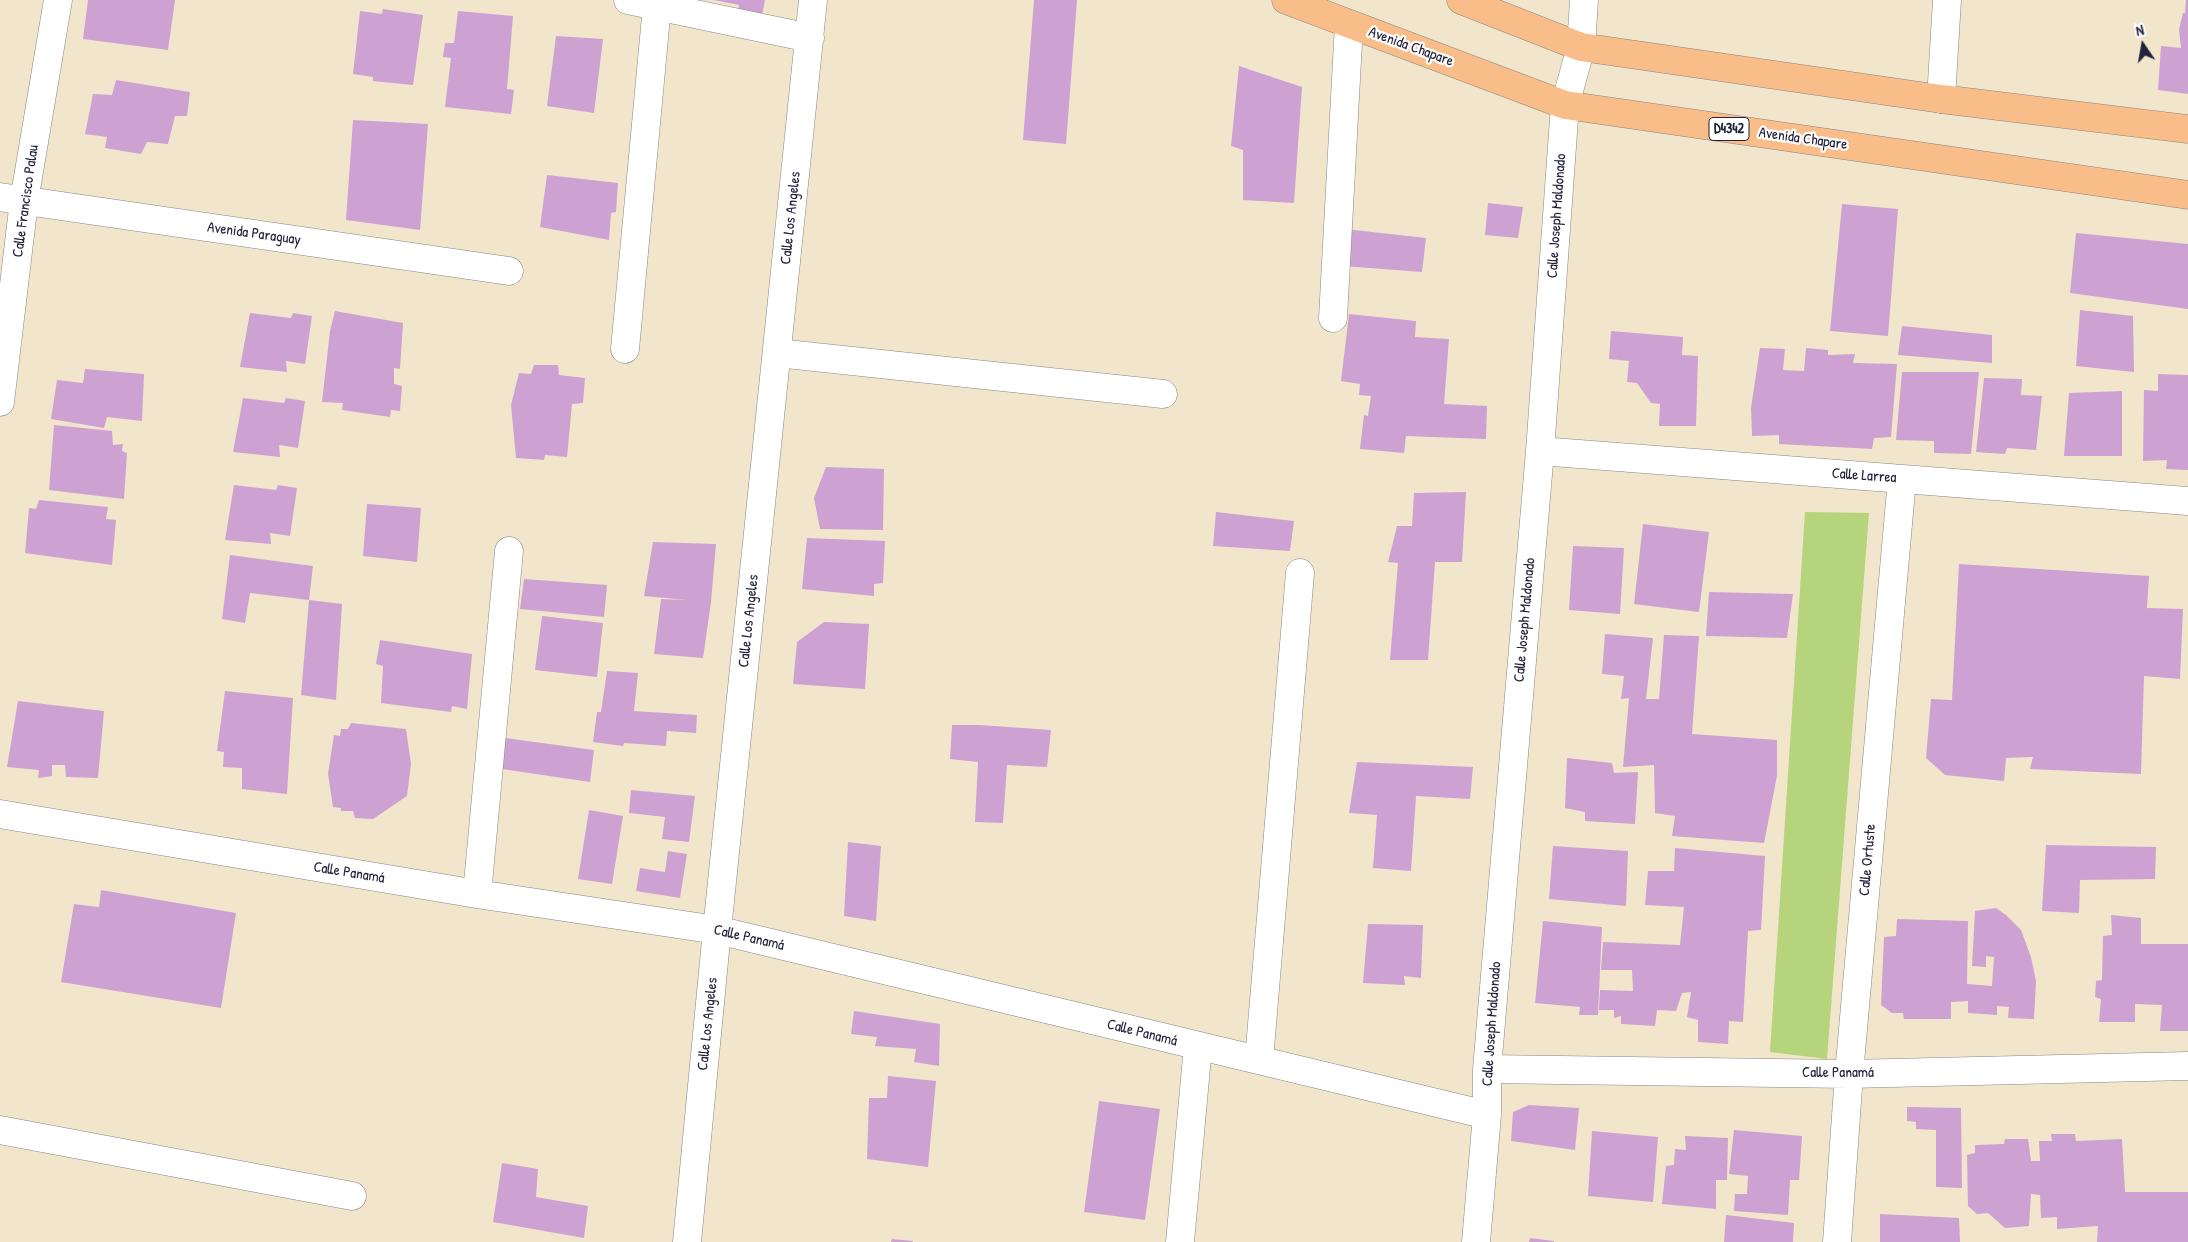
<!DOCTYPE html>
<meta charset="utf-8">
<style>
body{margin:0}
#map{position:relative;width:2188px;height:1242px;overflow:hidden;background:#f1e6cb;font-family:"Patrick Hand",sans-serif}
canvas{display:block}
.north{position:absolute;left:2118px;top:20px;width:50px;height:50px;-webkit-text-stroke:4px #fff;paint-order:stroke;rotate:348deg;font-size:14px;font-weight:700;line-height:20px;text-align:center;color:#22223b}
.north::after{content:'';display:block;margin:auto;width:18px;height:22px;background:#22223b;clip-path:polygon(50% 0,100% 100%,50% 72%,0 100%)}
</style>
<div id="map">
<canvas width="2188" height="1242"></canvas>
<div class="north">N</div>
</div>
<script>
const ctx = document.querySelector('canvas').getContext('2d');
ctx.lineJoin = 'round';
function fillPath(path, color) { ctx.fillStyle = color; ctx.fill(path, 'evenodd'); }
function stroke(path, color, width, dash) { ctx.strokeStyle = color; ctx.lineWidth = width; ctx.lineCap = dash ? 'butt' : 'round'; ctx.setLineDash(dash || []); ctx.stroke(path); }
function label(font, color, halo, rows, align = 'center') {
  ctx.font = font + ' "Patrick Hand",sans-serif'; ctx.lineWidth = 4.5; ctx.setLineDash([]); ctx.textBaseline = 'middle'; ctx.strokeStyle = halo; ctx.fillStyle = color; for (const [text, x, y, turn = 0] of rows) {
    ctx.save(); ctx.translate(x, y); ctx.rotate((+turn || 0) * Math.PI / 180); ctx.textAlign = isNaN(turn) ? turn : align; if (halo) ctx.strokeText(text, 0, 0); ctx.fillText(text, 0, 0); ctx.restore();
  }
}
fillPath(new Path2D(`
 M1805 512 1869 513 1827 1059 1770 1052Z`), '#b6d47b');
fillPath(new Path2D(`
 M88 0H175L168 50 83 39Z
 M714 0H765L762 15 738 11 739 5Z
 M1034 0H1077L1066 144 1023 140Z
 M2186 0H2188V94L2158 90 2161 46 2181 48 2179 29 2183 13H2185Z
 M383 9 423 15 413 85 373 81V77L353 74 360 11 382 14Z
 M458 11 513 16 507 89 514 90 511 114 445 107 451 58 443 57 445 43H454Z
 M556 36 603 39 594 113 547 106Z
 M1239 66 1302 87 1294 203 1243 200V150L1231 146Z
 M116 80 190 92 187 116H175L168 144 147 142 141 154 105 148 107 137 85 134 93 94 112 95Z
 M353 120 428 124 420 230 346 220Z
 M547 175 618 183 616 212 611 213 609 240 540 227Z
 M1488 203 1523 207 1518 238 1485 235Z
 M1842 204 1898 209 1888 336 1830 331Z
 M1345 229 1426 238 1422 272 1343 266Z
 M2076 233 2188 244V309L2070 293Z
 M2080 310 2133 316 2134 372 2076 366Z
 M335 311 403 323 400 369 394 368V384L402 386 400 411 391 410 390 417 342 410 343 403 322 402 330 331Z
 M250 313 291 318 293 313 312 316 305 364 286 361 287 372 240 367Z
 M1349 314 1416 321 1415 337 1449 339 1444 404 1487 406 1486 439 1406 436 1404 453 1360 449 1364 415 1368 416 1371 396 1359 395 1360 384 1341 381Z
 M1902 326 1992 335V363L1898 355Z
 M1611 331 1683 337 1682 355 1698 356 1696 426H1659L1660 404 1651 403 1637 383 1627 382 1629 361 1609 359Z
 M1760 348 1785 349 1783 370 1804 371 1806 348 1828 350V355L1855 354 1853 363 1897 364 1891 437 1874 438 1872 449 1779 444V435L1752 436 1751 408Z
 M534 365H558L559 375 585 378 583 403 572 404 567 457 545 455 544 460 516 458 511 405 519 373 531 374Z
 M85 369 144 374 142 421 107 417 104 428 51 419 57 380 83 383Z
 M1902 372H1979L1971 454 1934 453V441L1896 440Z
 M2158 374 2188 375V470L2166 469 2167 460 2143 461 2144 390 2158 391Z
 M1984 378 2022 379 2021 395 2042 396 2036 450 2007 448 2005 454 1976 452Z
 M2122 391V456H2064L2069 393Z
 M243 398 284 403 286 398 305 401 298 448 279 445 280 457 233 452Z
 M54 425 112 431 113 445 123 444 122 451 127 453 124 499 49 490Z
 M826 467 884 469 883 530 820 529 814 498Z
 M234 485 276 490 278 485 297 488 290 536 270 533 271 544 225 540Z
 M1466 492 1462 562H1435L1428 660H1390L1398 563 1388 562 1397 526H1412L1414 493Z
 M39 500 108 507 106 519 116 520 112 565 25 553 29 508 36 509Z
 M367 504 421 508 417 562 363 556Z
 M1216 512 1294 521 1290 551 1213 546Z
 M1643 524 1709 532 1699 612 1634 604Z
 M807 538 885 541 883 583 874 584V596L802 589Z
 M653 542 716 544 711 602 703 658 654 654 661 599 687 600 644 596Z
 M1573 546 1624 548 1620 614 1569 610Z
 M230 555 313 566 309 600 342 604 336 700 301 695 309 600 250 593 245 623 222 619Z
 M1959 564 2149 576 2147 608 2183 609 2180 679 2144 676 2141 774 2030 769 2033 757 2006 758 2004 781 1945 775 1926 758 1931 699 1952 700Z
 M524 579 607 585 604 617 520 609Z
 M1709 592 1793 594 1787 638 1706 636Z
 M542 616 603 623 597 677 535 670Z
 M824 622 869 624 865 689 793 684 797 642Z
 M1605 634 1653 638 1646 699H1659L1664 635 1699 636 1692 734 1777 740V776L1764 843 1672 836 1675 816 1655 813 1654 765 1623 767 1629 698 1621 699 1624 676 1602 674Z
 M380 640 472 654 467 709 452 706 451 712 381 703 383 666 376 664Z
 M607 671 638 673 634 711 697 715 696 733 667 731 666 746 624 743 623 746 593 742 597 712H601Z
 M225 691 293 698 287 794 242 789V768L223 767 224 752 217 751Z
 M18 701 104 711 98 778 66 777 65 765H52V776L38 778 39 770 7 767Z
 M351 723 406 729 411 764 407 796 373 819 355 818 353 811H341V808L333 807 328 774 334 735 340 736 341 729H348Z
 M952 725H980L1051 730 1047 767 1007 765 1003 823 975 822 978 762 950 759Z
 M505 738 594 750 590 782 502 769Z
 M1567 758 1612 763 1614 773 1638 772 1635 824 1585 821V812L1565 808Z
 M1357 762 1473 767 1470 799 1416 796 1411 871 1373 868 1377 815 1349 813Z
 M631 790 695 796 689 842 662 839 665 817 629 813Z
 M589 810 623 816 612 884 578 879Z
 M848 842 881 846 876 921 844 916Z
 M2046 845 2156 847 2155 879 2080 880 2079 913 2042 911Z
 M1553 846 1628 851 1626 906 1549 899Z
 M1675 848 1765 856 1761 930 1748 931 1743 1022 1729 1021 1728 1044 1698 1042V1020L1687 1017 1691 992 1682 993 1676 1011 1657 1010 1655 1026 1621 1024V1016L1614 1018V1010H1599L1600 990 1633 991 1632 970H1601L1603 942 1680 945 1684 907 1645 905 1648 871H1674Z
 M668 851 687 854 680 898 636 891 640 868 665 872Z
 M101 890 236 913 221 1008 61 982 74 904 99 907Z
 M1996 908 2006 915 2021 930 2031 957 2036 981 2034 1019 2008 1018 2009 1007 1997 1006V1015L1968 1013V1001L1951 1002V1019H1904L1903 1013H1892L1881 1005 1884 937 1896 936 1897 919 1968 921 1967 984 1992 986 1994 957 1986 956V967L1972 966 1975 911Z
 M2111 915 2141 918V944H2188V1031H2160L2162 1005 2135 1004V1022H2099L2101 999 2095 997 2096 981 2102 980 2103 936 2112 935Z
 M1543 921 1602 927 1598 1015H1579L1580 1007 1535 1003Z
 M1368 924 1423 925 1421 978 1404 976 1405 985 1363 983Z
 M854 1011 940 1024 939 1066 914 1062 916 1049 875 1046 877 1037 851 1034Z
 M888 1076 936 1081 928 1167 867 1159 869 1098H887Z
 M1099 1101 1160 1109 1145 1220 1084 1212Z
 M1529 1105 1579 1108 1575 1150 1511 1141 1513 1112Z
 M1907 1107 1961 1108 1962 1188 1936 1187V1130L1916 1129V1122L1907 1121Z
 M1734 1130 1802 1136 1799 1180H1790L1788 1215 1734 1211 1735 1194H1747L1748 1176 1729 1174Z
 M1592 1131 1658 1137 1653 1202 1588 1196Z
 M2051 1134H2075L2076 1141 2122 1139 2125 1192H2188V1242H2097L2098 1226 2057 1229V1217L2041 1218 2040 1195 2031 1194 2029 1226 2005 1228 1988 1213 1977 1214 1968 1206 1967 1155 1975 1153V1145L2004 1144 2005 1139H2028L2031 1161H2040L2039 1141H2052Z
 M1685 1136 1728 1138 1727 1180H1716V1209L1662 1204 1666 1166 1674 1165 1675 1149 1686 1150Z
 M502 1163 538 1169 536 1197 588 1206 584 1238 493 1222Z
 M1880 1214 1959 1218 1960 1242H1880Z
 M1726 1215 1794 1223 1793 1242H1724Z
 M1530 1238 1554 1241V1242H1529Z
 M892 1239 913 1241V1242H891Z`), '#cea1d3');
const minor = new Path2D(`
 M628 0 810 38
 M1941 99 1947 0
 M0 197 509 271
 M1333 318 1349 24
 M625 349 657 6
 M777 353 1163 394
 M0 402 24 201 58 0
 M1540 451 2188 501
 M0 814 477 894 717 930 1487 1115
 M477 894 509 551
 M1259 1060 1300 573
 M1487 1069 1849 1074 2188 1066
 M0 1130 352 1196
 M687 1242 717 930 813 0
 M1180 1242 1198 1046
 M1476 1242 1487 1115V1069L1540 451 1565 105 1581 47 1584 0
 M1837 1242 1849 1074 1902 479`);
const major = new Path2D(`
 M1286 0 1565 105 2188 195
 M1461 0 1581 47 1941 99 2188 129`);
stroke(minor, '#8a8483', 29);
stroke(major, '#8a8483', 29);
stroke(minor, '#fff', 28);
stroke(major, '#f8bd89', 28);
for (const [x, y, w] of [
 [1729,129,40]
]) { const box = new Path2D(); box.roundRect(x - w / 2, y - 11.5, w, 23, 4); ctx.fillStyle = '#fff'; ctx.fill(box); stroke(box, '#22223b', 1); }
label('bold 14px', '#22223b', null, [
 ["D4342",1729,129]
]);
label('15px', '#22223b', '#fff', [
 ["Avenida Chapare",1411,47,20],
 ["Avenida Chapare",1803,139,8],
 ["Calle Francisco Palau",26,201,-82],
 ["Calle Joseph Maldonado",1557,216,-86],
 ["Calle Los Angeles",791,218,-84],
 ["Avenida Paraguay",254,234,8],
 ["Calle Larrea",1864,476,4],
 ["Calle Joseph Maldonado",1525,620,-85],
 ["Calle Los Angeles",749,621,-84],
 ["Calle Ortuste",1868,860,-85],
 ["Calle Panamá",349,873,9],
 ["Calle Panamá",749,938,13],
 ["Calle Los Angeles",708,1024,-84],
 ["Calle Joseph Maldonado",1492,1024,-86],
 ["Calle Panamá",1142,1033,14],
 ["Calle Panamá",1838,1073]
]);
</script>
